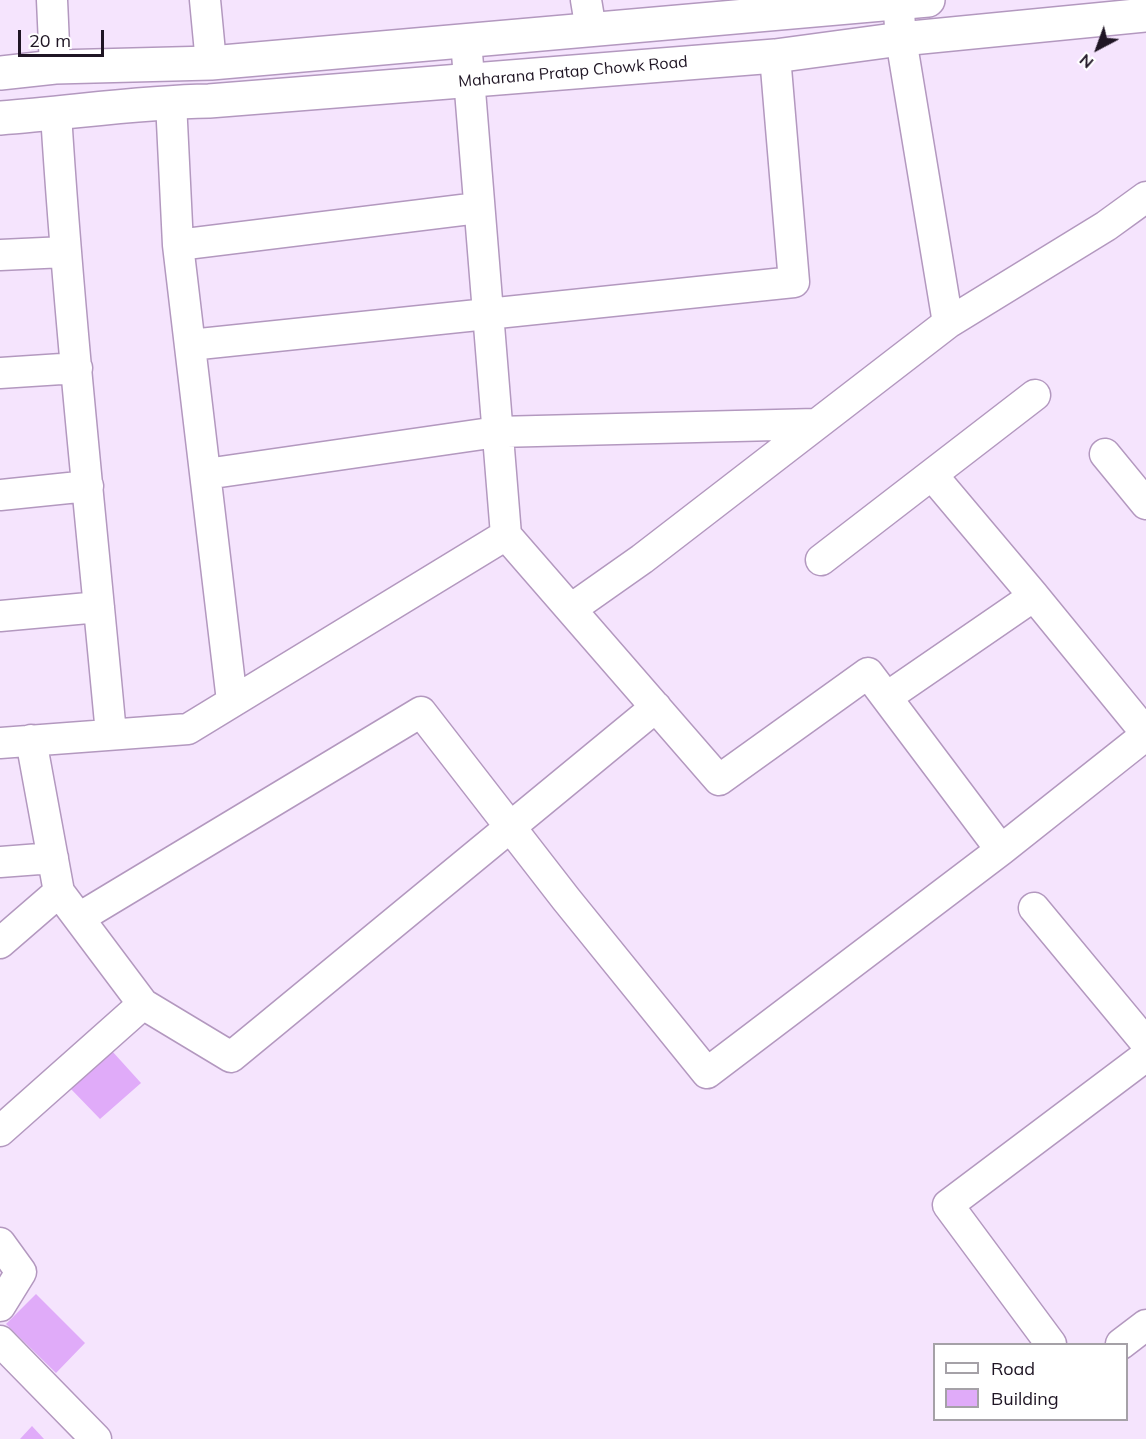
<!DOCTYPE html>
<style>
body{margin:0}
#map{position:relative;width:1146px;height:1439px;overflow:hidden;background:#f5e4fd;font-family:Mulish,sans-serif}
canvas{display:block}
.legend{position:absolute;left:933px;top:1343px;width:195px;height:78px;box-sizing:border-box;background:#fff;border:2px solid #a5a1a7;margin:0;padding:8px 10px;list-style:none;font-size:18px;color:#1f1524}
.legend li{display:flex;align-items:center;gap:12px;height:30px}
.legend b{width:30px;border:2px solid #a5a1a7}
.north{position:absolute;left:1068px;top:18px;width:60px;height:60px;-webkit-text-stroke:4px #fff;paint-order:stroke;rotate:221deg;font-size:16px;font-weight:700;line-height:24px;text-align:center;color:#1f1524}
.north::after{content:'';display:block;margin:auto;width:21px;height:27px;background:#1f1524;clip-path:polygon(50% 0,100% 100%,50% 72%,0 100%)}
.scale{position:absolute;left:18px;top:30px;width:86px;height:27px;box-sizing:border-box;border:3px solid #1f1524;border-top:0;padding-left:8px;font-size:18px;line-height:21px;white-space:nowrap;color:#1f1524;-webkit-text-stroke:4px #fff;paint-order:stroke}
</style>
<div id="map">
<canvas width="1146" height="1439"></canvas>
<ul class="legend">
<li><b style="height:8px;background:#fff"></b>Road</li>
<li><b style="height:16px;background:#e0abf9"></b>Building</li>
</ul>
<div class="north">N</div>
<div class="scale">20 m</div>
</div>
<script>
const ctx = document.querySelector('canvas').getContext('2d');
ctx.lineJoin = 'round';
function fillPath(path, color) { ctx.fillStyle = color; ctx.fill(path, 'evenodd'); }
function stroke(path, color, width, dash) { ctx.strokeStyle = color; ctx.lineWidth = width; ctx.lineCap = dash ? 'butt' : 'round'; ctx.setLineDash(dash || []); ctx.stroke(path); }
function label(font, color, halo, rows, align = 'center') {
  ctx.font = font + ' Mulish,sans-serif'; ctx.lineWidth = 4.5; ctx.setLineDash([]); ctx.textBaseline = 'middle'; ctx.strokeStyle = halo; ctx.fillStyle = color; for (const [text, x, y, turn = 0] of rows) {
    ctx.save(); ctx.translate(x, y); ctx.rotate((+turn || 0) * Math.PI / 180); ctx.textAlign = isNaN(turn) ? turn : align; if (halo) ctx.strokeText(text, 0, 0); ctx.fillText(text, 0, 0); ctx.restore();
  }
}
fillPath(new Path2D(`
 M112 1051 141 1083 100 1119 70 1088Z
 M36 1294 85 1343 56 1373 6 1324Z
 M32 1426 44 1439H20Z`), '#e0abf9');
const minor = new Path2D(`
 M52 0 55 67
 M205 0 211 63
 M586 0 591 30
 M898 0 901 39 948 323 1106 226 1146 197
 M466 41 506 535 719 780 868 673 1001 850
 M171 102 178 245 232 701
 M56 114C69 321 92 528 111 734
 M178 245 478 208
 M0 255 65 252
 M190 345 794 282 775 56
 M0 373 77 368
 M1105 454 1146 504
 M206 474 497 432 816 424
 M932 475 1034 596
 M0 495 88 486
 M821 560 1035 395
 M571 609 642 559 948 323
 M0 616 99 607
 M887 697 1034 596 1146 733
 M0 743 188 729 506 535
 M0 862 53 858
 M1034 908 1146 1043
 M79 918 421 712 566 899 707 1073 1001 850 1146 735
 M0 943 59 892
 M143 1004 231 1057 656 707
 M0 1131 143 1004 59 892 31 740
 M0 1243 21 1272 0 1306
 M0 1341 96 1439
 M1051 1344 948 1205 1146 1056
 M1121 1344 1146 1325`);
const major = new Path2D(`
 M0 73 55 67 211 63 928 0
 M0 118C70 113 139 102 209 101L775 56 901 39 1146 15`);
stroke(minor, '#b398bf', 33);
stroke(major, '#b398bf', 36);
stroke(minor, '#fff', 30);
stroke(major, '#fff', 33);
label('16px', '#1f1524', '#fff', [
 ["Maharana Pratap Chowk Road",573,72,-5]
]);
</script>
